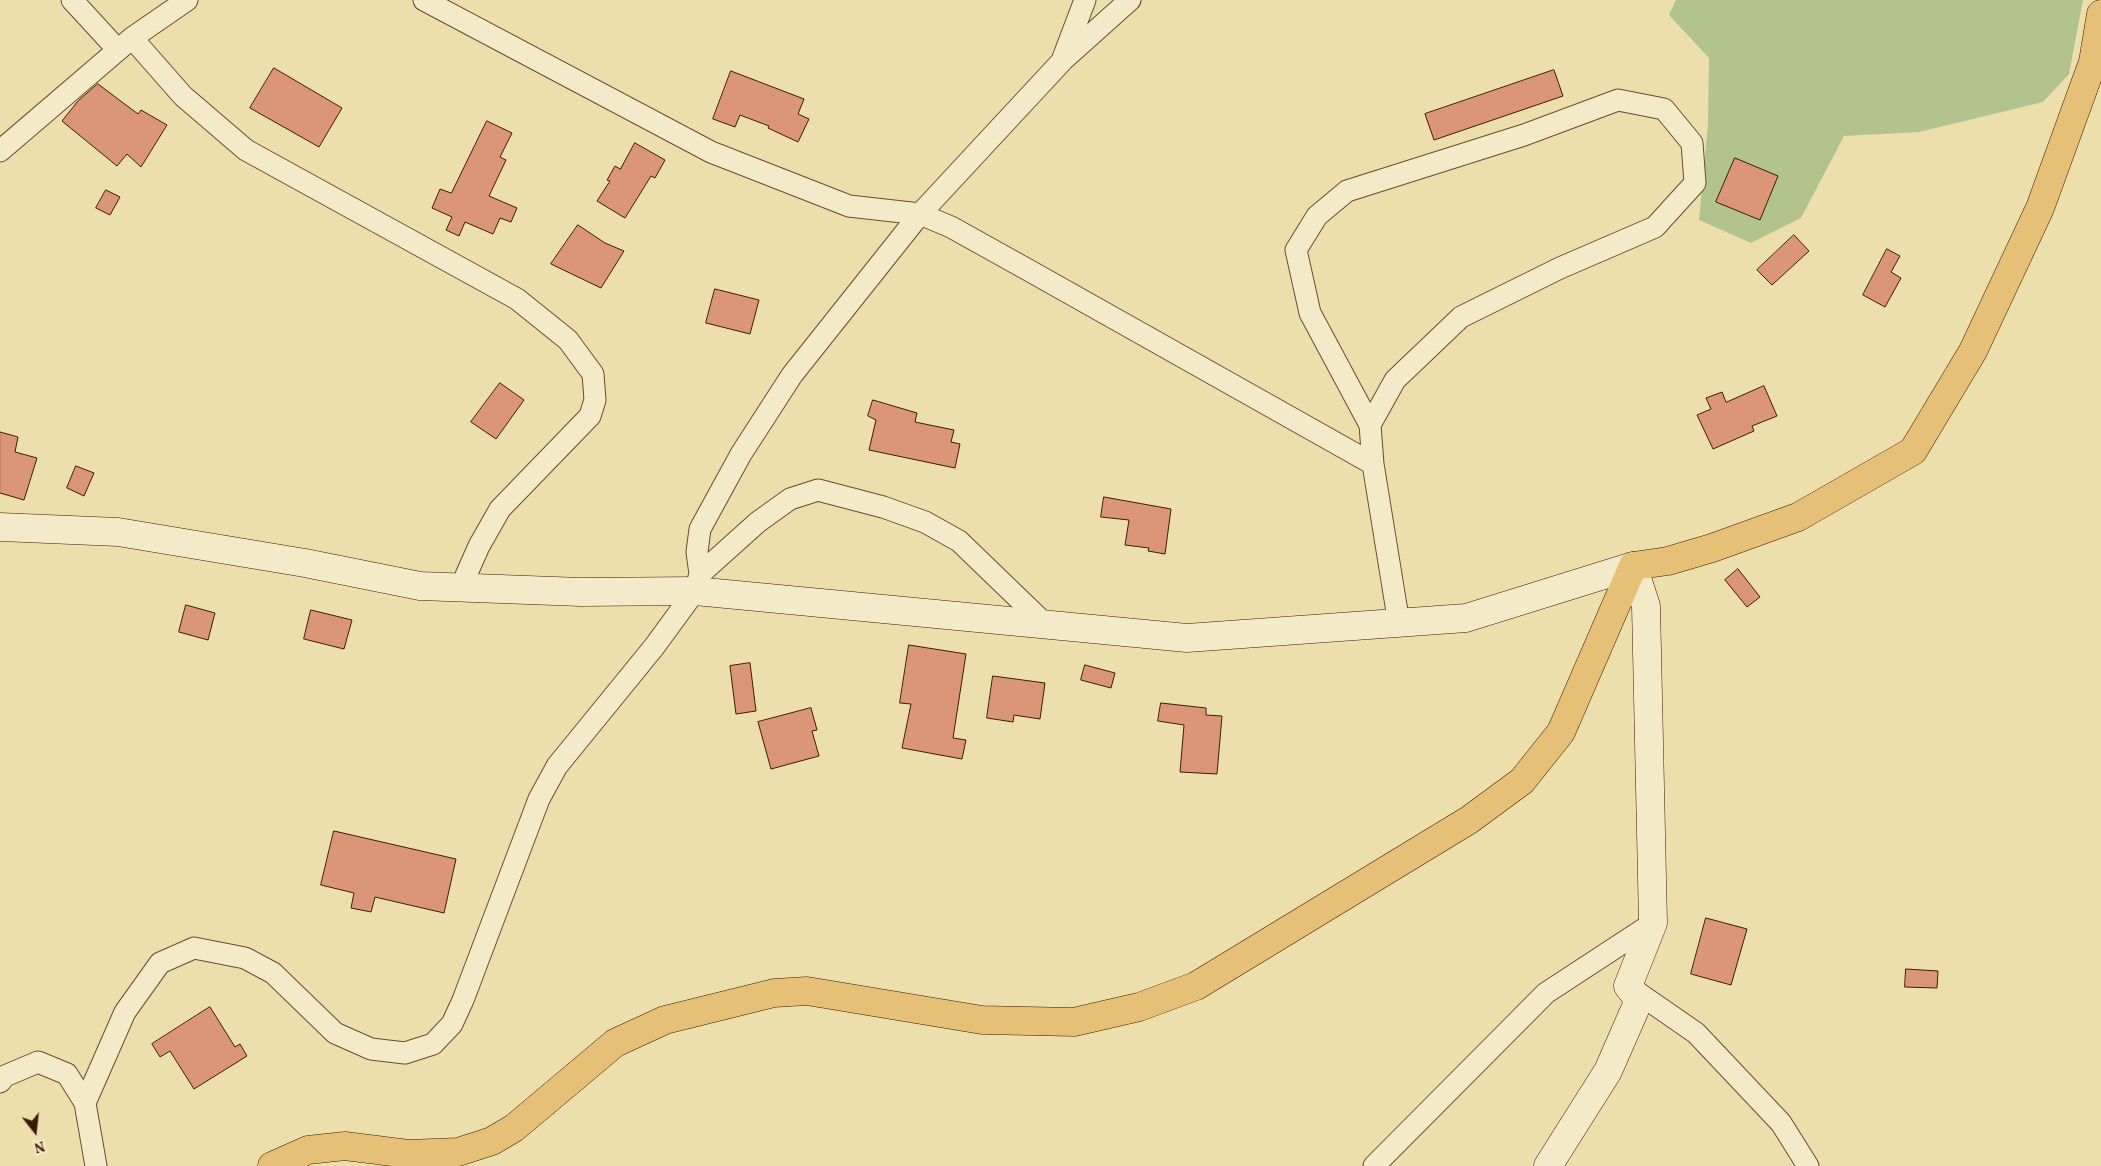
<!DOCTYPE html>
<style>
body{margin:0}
#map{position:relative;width:2101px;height:1166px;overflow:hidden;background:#eddfac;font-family:Vollkorn,serif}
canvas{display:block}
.north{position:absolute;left:10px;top:1106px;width:50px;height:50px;-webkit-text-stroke:4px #f3eac9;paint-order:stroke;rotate:164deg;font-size:14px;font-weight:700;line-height:20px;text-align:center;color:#3d1b09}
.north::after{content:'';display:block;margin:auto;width:18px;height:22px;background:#3d1b09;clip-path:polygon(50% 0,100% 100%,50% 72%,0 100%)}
</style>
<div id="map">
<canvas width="2101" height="1166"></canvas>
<div class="north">N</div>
</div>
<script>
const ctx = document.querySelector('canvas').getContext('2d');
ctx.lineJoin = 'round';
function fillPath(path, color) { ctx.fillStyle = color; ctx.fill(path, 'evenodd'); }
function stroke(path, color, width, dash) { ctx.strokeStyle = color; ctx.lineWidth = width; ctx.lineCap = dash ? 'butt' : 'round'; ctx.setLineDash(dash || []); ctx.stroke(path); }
fillPath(new Path2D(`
 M1676 0H2083L2069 74 2043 102 1919 132 1844 136 1801 218 1751 243 1699 220 1708 124 1709 58 1669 15Z`), '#b3c38d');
const building = new Path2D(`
 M274 68 342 108 319 147 250 108Z
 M1554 70 1563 96 1434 140 1425 114Z
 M731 71 804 99 798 114 809 119 798 142 768 128 769 126 740 115 735 127 713 119Z
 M98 84 138 114 141 110 167 125 141 167 127 154 117 166 62 121 78 101Z
 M487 121 512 133 500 157 506 160 489 196 517 208 511 222 500 218 493 234 465 222 459 236 446 230 452 217 432 208 440 189 451 193Z
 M635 143 665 160 655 178 651 176 625 218 597 201 610 181 607 180 615 166 620 169Z
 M1735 158 1778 176 1760 220 1716 202Z
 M106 190 120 197 110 215 96 208Z
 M578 225 605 243 624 251 601 288 551 264Z
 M1794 235 1809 251 1772 285 1757 270Z
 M1887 249 1900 256 1891 272 1901 278 1885 307 1863 295Z
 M715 289 759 300 750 334 706 323Z
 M500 383 524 400 496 439 471 422Z
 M1764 386 1777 416 1752 426 1754 431 1713 449 1697 415 1711 409 1706 398 1722 392 1726 402Z
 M873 400 917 413 915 422 954 430 951 442 960 444 955 468 869 450 876 420 868 416Z
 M0 432 18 437 15 452 37 458 24 500 0 493Z
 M76 466 94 473 84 496 67 488Z
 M1104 497 1171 509 1165 554 1148 551 1149 548 1125 545 1129 520 1101 517Z
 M1738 569 1760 597 1747 607 1725 580Z
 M186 605 215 613 208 640 179 632Z
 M311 610 352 620 344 649 304 639Z
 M909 645 966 654 953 738 966 740 962 759 902 748 911 704 900 703Z
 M750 663 756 711 736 714 730 666Z
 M1085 665 1115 673 1111 688 1081 680Z
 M993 676 1045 683 1040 719 1014 715 1013 722 987 718Z
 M1161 703 1206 708V715L1222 716 1217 774 1180 772 1184 725 1158 721Z
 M811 708 817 730 812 731 819 756 771 769 758 722Z
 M334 831 456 859 444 913 375 897 371 912 351 908 354 893 321 885Z
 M1706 918 1747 929 1731 985 1691 974Z
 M1906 969 1938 971 1937 988 1905 987Z
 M210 1007 235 1047 240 1044 247 1056 194 1089 170 1051 160 1057 152 1044Z`);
fillPath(building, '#db9678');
stroke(building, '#3d1b09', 1);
const street = new Path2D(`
 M72 0 118 50
 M424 0 711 152 849 206 920 214
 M1130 0 1063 60 920 214 951 227 1030 271 1373 464 1399 624
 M132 38 183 96 246 150 517 299 568 340 593 374 595 400 590 416 500 509 479 546 460 589
 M1063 58 1085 0
 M0 151 132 38 187 0
 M1370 425 1395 380 1461 317 1560 268 1655 227 1695 183 1692 143 1664 109 1618 100 1524 135 1347 191 1317 216 1296 250 1310 313 1370 425 1373 464
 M700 574 758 522 790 499 818 490 883 507 925 522 959 541 1044 623
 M1628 986 1696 1033 1781 1123 1808 1166
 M0 1082 5 1076 38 1062 67 1074 85 1103 96 1166
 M85 1103 125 1012 160 963 194 948 245 958 273 973 335 1033 371 1049 405 1053 433 1044 452 1024 463 1000 539 799 557 766 654 647 695 591 700 574 697 552 700 529 741 454 792 375 920 214
 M1374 1166 1546 993 1653 923`);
const secondary = new Path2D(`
 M0 527 118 532 305 563 420 586 581 592 695 591 1187 638 1466 618 1633 566 1646 606 1653 923 1628 986 1639 1000 1608 1071 1548 1166`);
const highway = new Path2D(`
 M272 1166 308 1150 345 1146 408 1154 458 1152 492 1141 514 1128 615 1043 665 1020 774 993 807 991 982 1020 1074 1022 1139 1007 1196 986 1469 820 1522 781 1561 732 1633 566 1668 561 1712 548 1798 517 1913 451 1973 351 2040 208 2093 62 2101 14`);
stroke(street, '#694c32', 23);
stroke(secondary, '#3d1b09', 29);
stroke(highway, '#3d1b09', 29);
stroke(street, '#f3eac9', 21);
stroke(secondary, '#f3eac9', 28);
stroke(highway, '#e6c076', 28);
</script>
